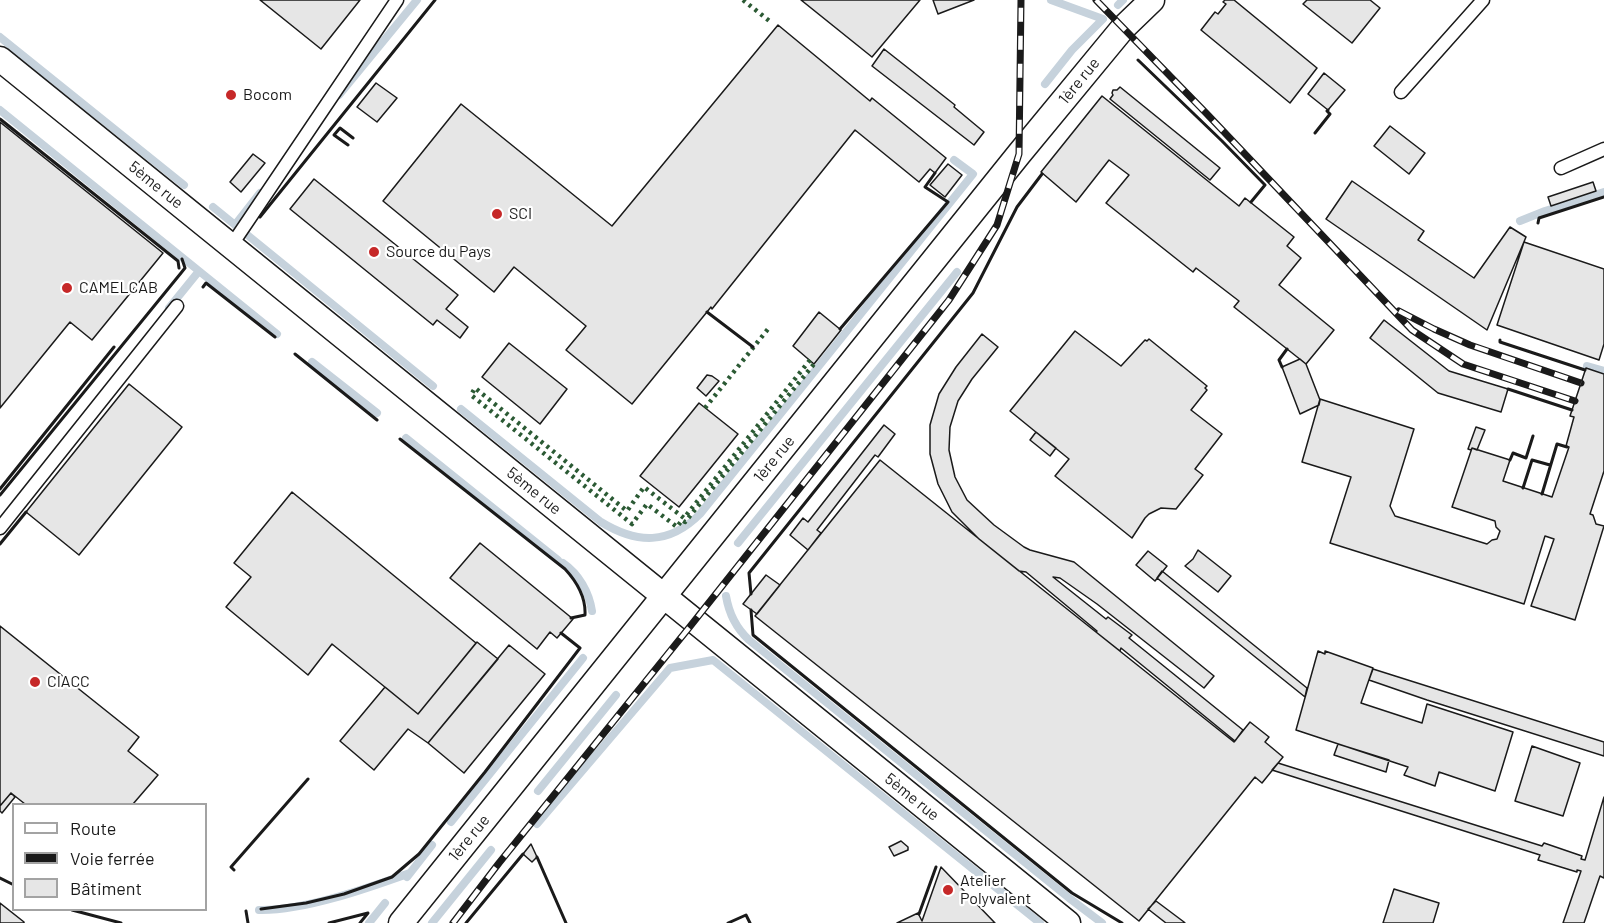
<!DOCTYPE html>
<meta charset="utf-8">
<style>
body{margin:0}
#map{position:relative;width:1604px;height:923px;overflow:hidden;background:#fff;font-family:Barlow,sans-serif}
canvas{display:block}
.legend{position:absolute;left:12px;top:803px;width:195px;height:108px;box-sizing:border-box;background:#fff;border:2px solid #a3a3a3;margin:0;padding:8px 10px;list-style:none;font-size:18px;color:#1a1a1a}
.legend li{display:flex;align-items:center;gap:12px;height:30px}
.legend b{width:30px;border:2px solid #a3a3a3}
</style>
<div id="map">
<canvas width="1604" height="923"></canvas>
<ul class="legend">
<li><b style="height:8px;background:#fff"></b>Route</li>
<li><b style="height:8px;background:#1a1a1a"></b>Voie ferrée</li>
<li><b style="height:16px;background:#e6e6e6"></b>Bâtiment</li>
</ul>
</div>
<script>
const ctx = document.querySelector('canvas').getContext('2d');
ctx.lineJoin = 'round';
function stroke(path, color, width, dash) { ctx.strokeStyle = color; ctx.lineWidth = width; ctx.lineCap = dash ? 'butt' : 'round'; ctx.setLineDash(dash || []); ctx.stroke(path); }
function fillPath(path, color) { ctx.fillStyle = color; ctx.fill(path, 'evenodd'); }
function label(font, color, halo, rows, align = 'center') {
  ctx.font = font + ' Barlow,sans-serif'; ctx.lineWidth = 4.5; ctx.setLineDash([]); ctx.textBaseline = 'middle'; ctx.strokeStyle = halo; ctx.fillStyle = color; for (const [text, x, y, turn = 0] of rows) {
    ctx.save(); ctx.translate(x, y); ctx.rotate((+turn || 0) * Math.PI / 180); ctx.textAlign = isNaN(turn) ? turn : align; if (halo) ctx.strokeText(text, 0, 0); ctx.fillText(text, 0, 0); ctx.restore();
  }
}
stroke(new Path2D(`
 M1118 5 1123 0
 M0 37 184 185
 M1045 84 1072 50 1103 19 1051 0
 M339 95 417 0
 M0 110 199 271
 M213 207 433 386
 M1520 221 1545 211 1604 192
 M235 225 260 193
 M169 308 199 271 277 334
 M312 362 377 413
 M1587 368V366L1604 371
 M461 409 601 522C637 544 669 545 700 514L973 174 954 160
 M406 438 558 560
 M738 543 957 272
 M563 563C579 574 589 592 592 611
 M726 596C729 614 736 628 749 640L1069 898 1102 923
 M538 791 616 695
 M451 822 583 658
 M537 824 670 668 713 660 1040 923
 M407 877 432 845
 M259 910C304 911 368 888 410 873
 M369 923 385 903
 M432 923 491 850`), '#c6d2dc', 8);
const building = new Path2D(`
 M260 0H360L321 49Z
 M801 0H920L872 57Z
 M933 0H974L938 14Z
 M1225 0H1234L1317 68 1290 103 1201 30 1215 12 1218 14 1226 4 1223 2Z
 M1307 0H1370L1380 8 1352 43 1303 4Z
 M778 25 870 101 872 98 946 158 935 173 930 169 919 182 855 130 712 309 711 307 632 404 566 350 586 326 514 267 494 292 383 201 461 104 612 226Z
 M884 49 955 105 954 107 984 132 974 145 872 66Z
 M1324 73 1345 90 1328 110 1308 94Z
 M376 83 397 98 377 122 357 107Z
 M1120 87 1220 168 1210 180 1110 99 1113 95 1112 93 1113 90H1117Z
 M1102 96 1239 206 1245 198 1294 237 1287 246 1301 258 1279 285 1334 330 1306 364 1234 307 1239 301 1196 268 1193 272 1106 203 1129 175 1109 160 1076 202 1041 172Z
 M0 122 163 253 92 340 70 322 0 408Z
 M1390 126 1425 153 1409 174 1374 146Z
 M253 154 265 163 241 192 230 182Z
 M948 164 962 175 945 197 930 185Z
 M314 179 458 295 446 309 468 327 460 338 437 320 433 325 290 209Z
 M1352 181 1424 231 1418 240 1474 278 1510 227 1526 237 1487 330 1326 219Z
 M1593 182 1596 191 1551 206 1548 197Z
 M1524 242 1604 269V344L1599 360 1497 325Z
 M819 312 841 330 814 364 793 346Z
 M1384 320 1449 371 1508 389 1501 412 1438 393 1370 338Z
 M1075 331 1121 366 1145 340 1147 341 1149 339 1207 386 1205 388 1207 390 1191 410 1222 434 1195 469 1203 475 1176 509 1161 508 1149 514 1145 518 1132 538 1055 476 1069 459 1010 411Z
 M982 334 998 347 972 379 958 401 950 427 949 450 955 477 967 500 994 525 1024 547 1030 550 1074 562 1214 676 1204 688 1097 604 1060 578 1053 577 1106 619 1108 617 1132 635 1129 638 1243 730 1235 741 1121 648 1120 651 1096 632 1097 631 1026 572 1019 571 979 539 952 512 938 484 930 454V425L939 394 956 367Z
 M509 343 567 389 540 424 482 377Z
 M1300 359 1306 364 1320 400 1319 405 1300 414 1282 367Z
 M1586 368 1604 374V471L1590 514 1593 515 1596 524 1604 526 1575 620 1531 606 1554 539 1545 536 1524 604 1330 543 1351 477 1302 462 1320 399 1414 429 1390 506 1395 516 1487 544 1492 540 1497 539 1500 531 1496 527 1495 521 1452 507 1472 448 1510 460 1503 481 1552 497 1569 447 1566 446 1574 417 1570 416Z
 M707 375 712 376 719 381 706 396 697 388Z
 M129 384 182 427 79 555 26 512Z
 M699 403 738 434 679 507 640 476Z
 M884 425 895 434 878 457 875 455 817 530 821 533 808 550 790 535 803 518 808 522Z
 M1476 427 1485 430 1477 450 1472 448 1471 450 1468 449Z
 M1036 432 1056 448 1050 456 1030 440Z
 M880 460 1234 742 1250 722 1269 737 1265 742 1283 757 1262 783 1255 777 1139 921 755 616Z
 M292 492 476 643 418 714 332 644 308 675 226 607 251 577 234 563Z
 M480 543 573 619 557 638 550 632 537 649 450 578Z
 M1198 550 1231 576 1218 592 1185 566 1193 559Z
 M1148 551 1167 566 1155 581 1136 565Z
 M1162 571 1307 688 1305 697 1157 578Z
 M766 575 780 585 757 614 743 604Z
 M0 626 139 737 128 751 158 775 133 804H25L11 793 0 806Z
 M477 642 498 659 428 743 408 729 374 770 340 741 385 687 418 714Z
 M509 645 545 674 464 773 428 743Z
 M1318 651 1325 654V651L1373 668 1361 703 1422 723 1427 704 1513 732 1495 791 1439 772 1435 786 1404 775 1408 767 1296 730Z
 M1373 669 1604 742V756L1427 700 1369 680Z
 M1338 744 1389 760 1386 772 1334 755Z
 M1532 746 1580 763 1563 816 1515 801Z
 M1278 763 1542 846 1544 843 1582 856 1581 859 1585 860 1604 797V878L1600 876 1584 923H1563L1581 871 1577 870V872L1538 860 1540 855 1272 770Z
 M11 793 15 797 2 813 0 811V806Z
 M901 841 908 847V850L894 856 889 847Z
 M531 844 537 857 532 862 523 854Z
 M941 867 995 923H897L918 913 922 921Z
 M1394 889 1439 903 1433 923H1383Z
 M1156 901 1184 922 1185 923H1166L1148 909Z
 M0 903 24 922V923H0Z`);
fillPath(building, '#e6e6e6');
stroke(building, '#1a1a1a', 1.5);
const lane = new Path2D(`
 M1401 92 1483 0
 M1561 168 1604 149
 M231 246 397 0
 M0 528 177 306`);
const street = new Path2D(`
 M0 59 1068 923
 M401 923 1019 154 1123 28 1152 0`);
stroke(lane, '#1a1a1a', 15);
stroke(street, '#1a1a1a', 27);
stroke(lane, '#fff', 12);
stroke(street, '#fff', 24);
const rail = new Path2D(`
 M1096 0 1207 114 1412 330 1463 364 1575 401
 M1399 311 1434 329 1470 345 1581 383
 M453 923 499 863 688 629 949 300 997 225 1019 154 1021 0`);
stroke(rail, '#1a1a1a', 7);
stroke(rail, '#fff', 4.5, [14]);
stroke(new Path2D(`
 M743 0 772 23
 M810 360 684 518 644 487 627 511 475 388 471 395 632 524 647 504 677 527 682 520 685 522 814 364
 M705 408 768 329`), '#2b5a34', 4.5, [3, 4.5]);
stroke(new Path2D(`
 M1138 60 1222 141 1265 185 1251 202
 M0 119 178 261 179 268
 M1315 133 1330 114 1327 111 1328 110
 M348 145 334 135 340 128 353 138
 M260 217 435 0
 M1538 223 1539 218 1604 197
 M203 287 206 283 275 337
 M707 312 753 347
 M840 329 948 202 925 187 935 173
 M1500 340V342L1585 370
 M295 354 377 420
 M1282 367 1279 360 1287 349
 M1508 389 1572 410
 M400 439 565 569C577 582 586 597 585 615L571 618
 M1510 460 1513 453 1526 458 1533 436
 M1523 488 1532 460 1550 465
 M0 489 114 347
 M1542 494 1557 444 1567 447
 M0 495 181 273 185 268 182 259
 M0 544 26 512
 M751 594 749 573 973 293 1017 207 1042 174
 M751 610 753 635 1072 893 1122 923
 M537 857 566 923
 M234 870 231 867 308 779
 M0 878 14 885
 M261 909 306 903 344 894 392 877 419 854 485 772 580 648 561 633
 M72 910 121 923
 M246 911 248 923
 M919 914 936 867
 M329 923 368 913 360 923
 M466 923 523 854
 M728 923 746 915 750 923`), '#1a1a1a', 3);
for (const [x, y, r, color] of [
 [231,95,6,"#c62828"],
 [497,214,6,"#c62828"],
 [374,252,6,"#c62828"],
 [67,288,6,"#c62828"],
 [35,682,6,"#c62828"],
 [948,890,6,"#c62828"]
]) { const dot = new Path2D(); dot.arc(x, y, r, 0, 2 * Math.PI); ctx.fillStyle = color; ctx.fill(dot); stroke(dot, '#fff', 2); }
label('16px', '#1a1a1a', '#fff', [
 ["1ère rue",1079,81,-51],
 ["5ème rue",156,185,39],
 ["1ère rue",774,459,-51],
 ["5ème rue",534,491,39],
 ["5ème rue",912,797,39],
 ["1ère rue",469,838,-51]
]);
label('16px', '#1a1a1a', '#fff', [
 ["Bocom",243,95],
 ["SCI",509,214],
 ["Source du Pays",386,252],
 ["CAMELCAB",79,288],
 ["CIACC",47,682],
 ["Atelier",960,881],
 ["Polyvalent",960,899]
], 'left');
</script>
